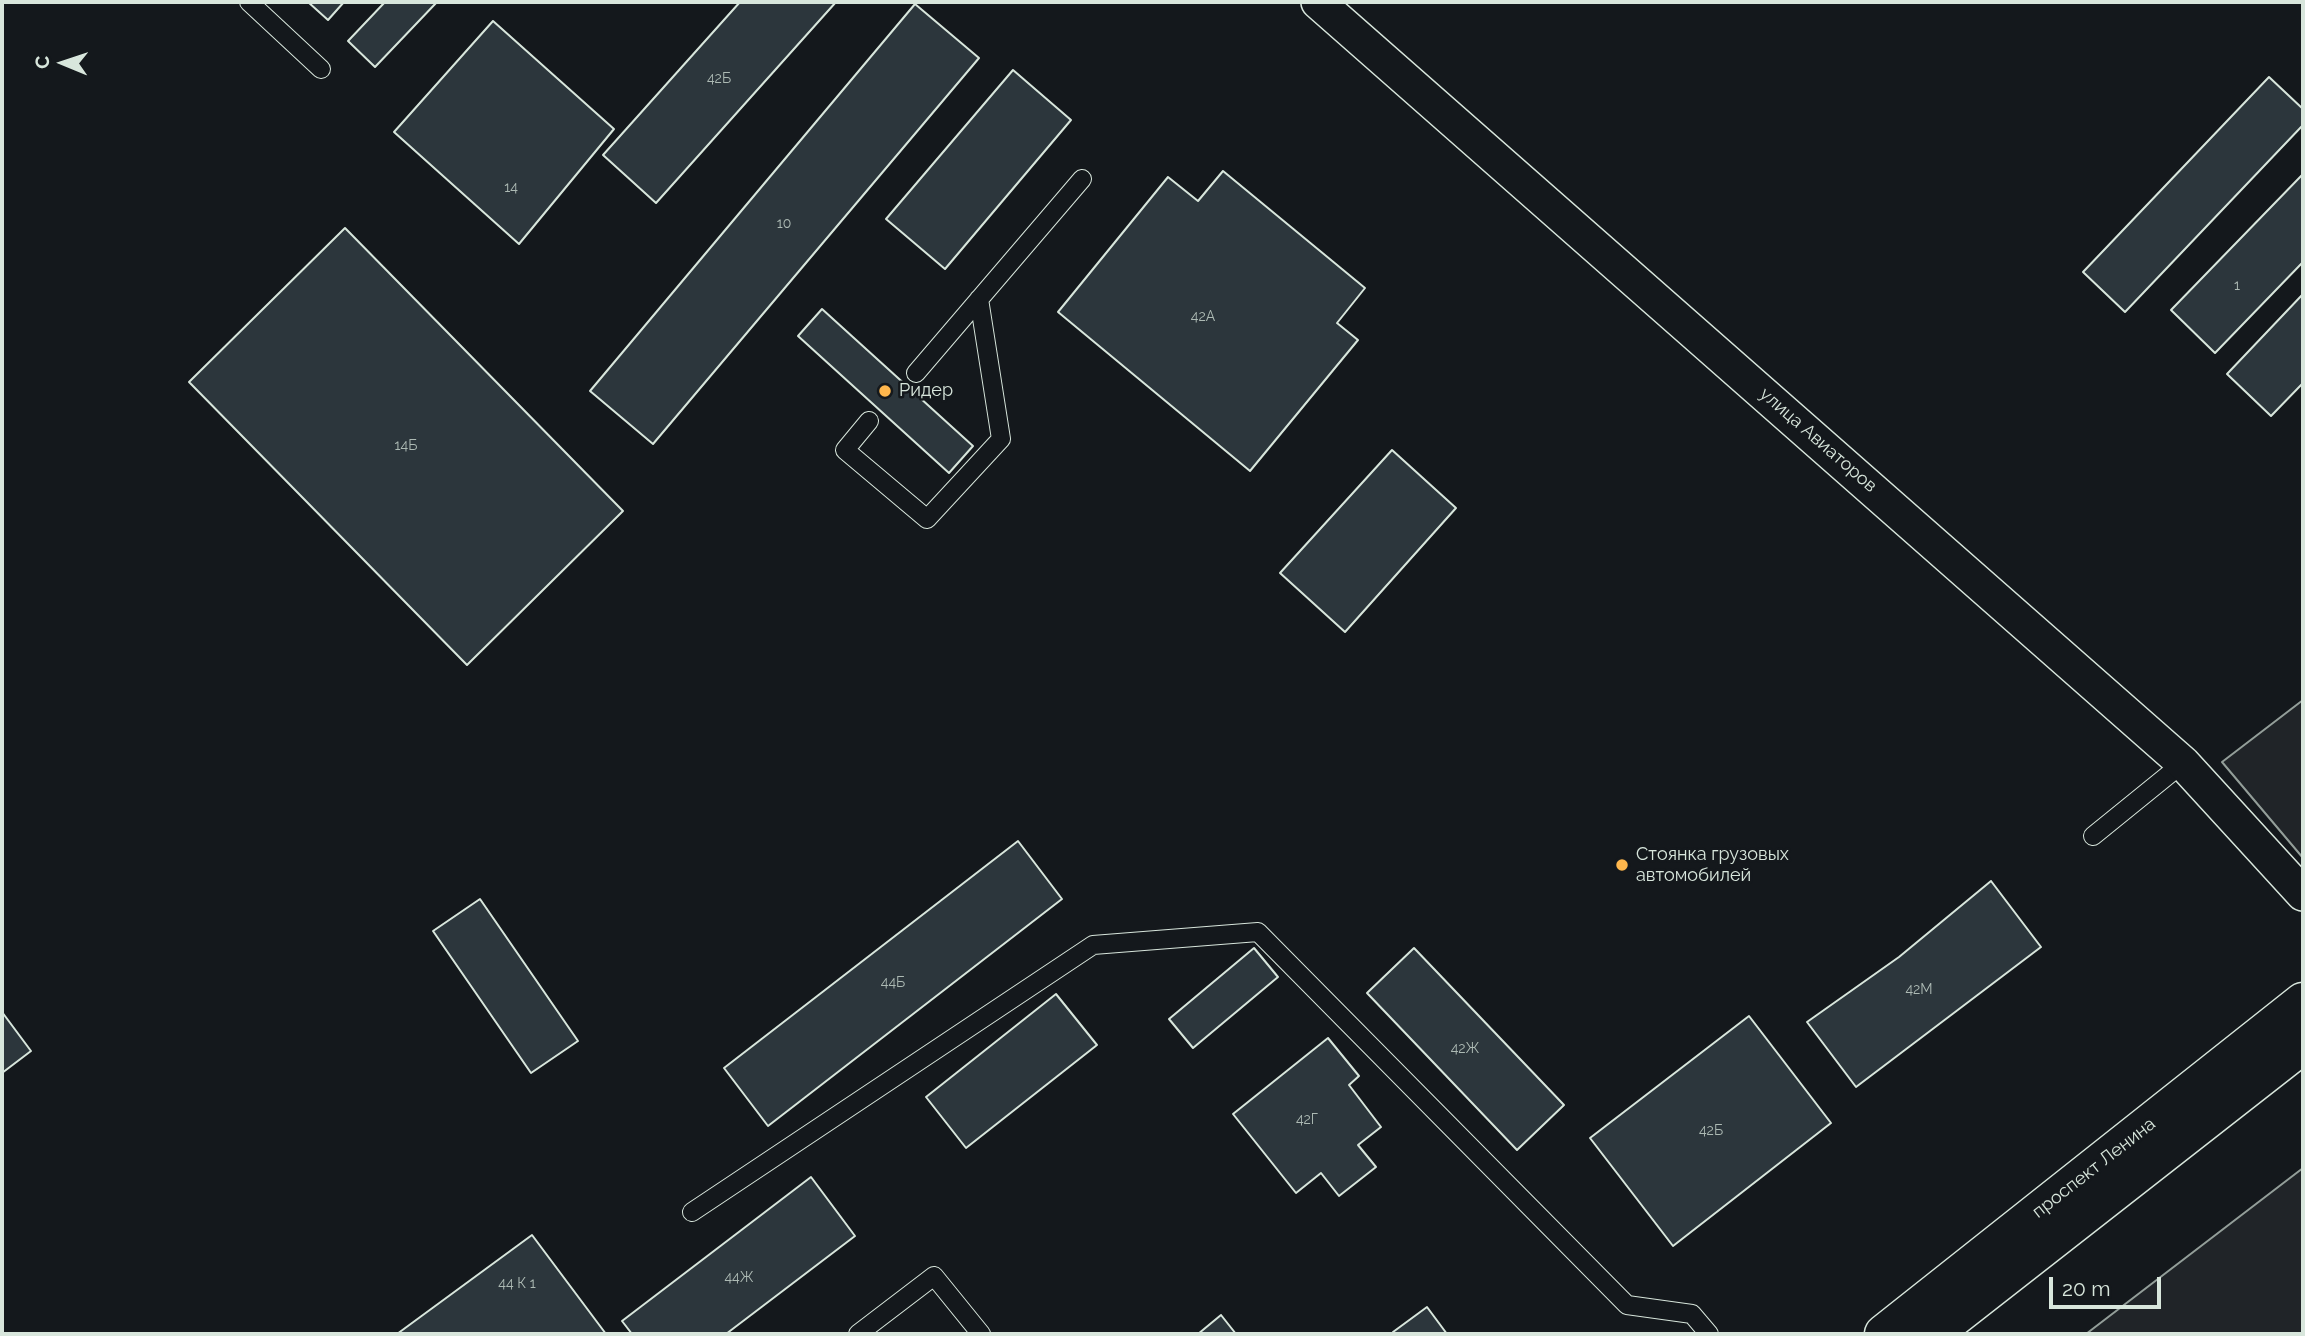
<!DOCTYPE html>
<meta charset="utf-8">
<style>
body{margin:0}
#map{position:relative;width:2305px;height:1336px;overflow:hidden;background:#14181c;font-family:Raleway,sans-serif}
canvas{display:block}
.frame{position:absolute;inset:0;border:4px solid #d8e6dc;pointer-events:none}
.north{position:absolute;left:28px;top:28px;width:70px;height:70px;-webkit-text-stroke:5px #14181c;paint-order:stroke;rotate:272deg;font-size:19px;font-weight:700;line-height:28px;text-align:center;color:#d8e6dc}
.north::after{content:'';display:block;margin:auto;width:24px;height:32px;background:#d8e6dc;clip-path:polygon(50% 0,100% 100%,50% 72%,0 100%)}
.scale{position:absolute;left:2049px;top:1277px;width:112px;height:32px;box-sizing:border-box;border:4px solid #d8e6dc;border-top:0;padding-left:9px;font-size:21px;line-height:24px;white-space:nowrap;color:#d8e6dc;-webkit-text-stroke:5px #14181c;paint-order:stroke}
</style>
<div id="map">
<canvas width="2305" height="1336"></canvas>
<div class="frame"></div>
<div class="north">С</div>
<div class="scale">20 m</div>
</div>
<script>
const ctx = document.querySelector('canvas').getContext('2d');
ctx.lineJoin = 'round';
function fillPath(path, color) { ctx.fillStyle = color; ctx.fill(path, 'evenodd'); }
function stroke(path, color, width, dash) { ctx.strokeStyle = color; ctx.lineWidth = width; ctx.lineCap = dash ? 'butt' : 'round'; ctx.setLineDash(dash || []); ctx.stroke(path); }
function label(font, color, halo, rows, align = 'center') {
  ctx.font = font + ' Raleway,sans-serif'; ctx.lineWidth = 5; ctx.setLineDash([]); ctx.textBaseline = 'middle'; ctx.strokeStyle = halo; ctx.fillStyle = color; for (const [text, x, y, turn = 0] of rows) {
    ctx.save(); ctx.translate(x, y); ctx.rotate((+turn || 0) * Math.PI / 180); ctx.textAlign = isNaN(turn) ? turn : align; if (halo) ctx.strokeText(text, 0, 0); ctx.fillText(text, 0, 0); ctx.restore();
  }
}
const green = new Path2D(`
 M2303 700V858L2222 762Z
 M2303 1168V1334H2086Z`);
fillPath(green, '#202428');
stroke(green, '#939e99', 2);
const building = new Path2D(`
 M308 2H344L328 20Z
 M385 2H437L375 67 348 41Z
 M740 2H836L656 203 603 155Z
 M915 4 979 58 653 444 590 391Z
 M493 21 614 129 519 244 394 132Z
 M1013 70 1071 120 945 269 886 219Z
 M2269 77 2303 109V125L2125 312 2083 272Z
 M1223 171 1365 288 1337 323 1358 340 1250 471 1058 312 1168 177 1198 201Z
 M2303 174V262L2215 353 2171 310Z
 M345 228 623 511 467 665 189 382Z
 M2303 294V383L2271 416 2227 374Z
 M822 309 973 446 949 473 798 336Z
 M1392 450 1456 508 1345 632 1280 573Z
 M1018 841 1062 899 768 1126 724 1068Z
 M1991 881 2041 947 1856 1087 1807 1022 1899 957Z
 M480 899 578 1041 531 1073 433 931Z
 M1254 948 1278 977 1193 1048 1169 1019Z
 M1414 948 1564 1105 1517 1150 1367 993Z
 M1056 994 1097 1045 966 1148 926 1097Z
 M2 1012 31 1051 2 1073Z
 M1749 1016 1831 1123 1673 1246 1590 1138Z
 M1328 1038 1359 1076 1349 1085 1381 1127 1358 1145 1376 1167 1339 1196 1321 1173 1296 1193 1233 1114Z
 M811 1177 855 1236 726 1334H632L622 1321Z
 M532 1235 606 1334H397Z
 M1427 1307 1447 1334H1394L1393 1332Z
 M1221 1315 1236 1334H1198Z`);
fillPath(building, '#2c363c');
stroke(building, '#d8e6dc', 2);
const service = new Path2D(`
 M249 2 321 69
 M916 373 1082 179
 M869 421 845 450 927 519 1001 439 979 299
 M2093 836 2183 763
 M692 1212 1093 945 1258 932 1627 1305 1692 1314 1709 1334
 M858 1334 934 1276 981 1334`);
const minor = new Path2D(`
 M1318 2 2183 763 2303 894`);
const secondary = new Path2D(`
 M1884 1334 2303 1002
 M1932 1334 2303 1044`);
stroke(service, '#d8e6dc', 20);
stroke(minor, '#d8e6dc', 36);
stroke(secondary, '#d8e6dc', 41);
stroke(service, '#14181c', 18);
stroke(minor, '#14181c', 33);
stroke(secondary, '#14181c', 38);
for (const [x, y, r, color] of [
 [885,391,7,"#ffb74d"],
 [1622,865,7,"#ffb74d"]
]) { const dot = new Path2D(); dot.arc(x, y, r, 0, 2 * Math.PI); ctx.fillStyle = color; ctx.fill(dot); stroke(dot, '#14181c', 2.5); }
label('14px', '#adbab4', null, [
 ["42Б",719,79],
 ["14",511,188],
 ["10",784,224],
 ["1",2237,286],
 ["42А",1203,317],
 ["14Б",406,446],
 ["44Б",893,983],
 ["42М",1919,990],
 ["42Ж",1465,1049],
 ["42Г",1307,1120],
 ["42Б",1711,1131],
 ["44Ж",739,1278],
 ["44 К 1",517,1284]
]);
label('18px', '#d8e6dc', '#14181c', [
 ["Ридер",899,391],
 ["Стоянка грузовых",1636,855],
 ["автомобилей",1636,876]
], 'left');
label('18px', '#d8e6dc', '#14181c', [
 ["улица Авиаторов",1818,440,41],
 ["проспект Ленина",2094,1168,-38]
]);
</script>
